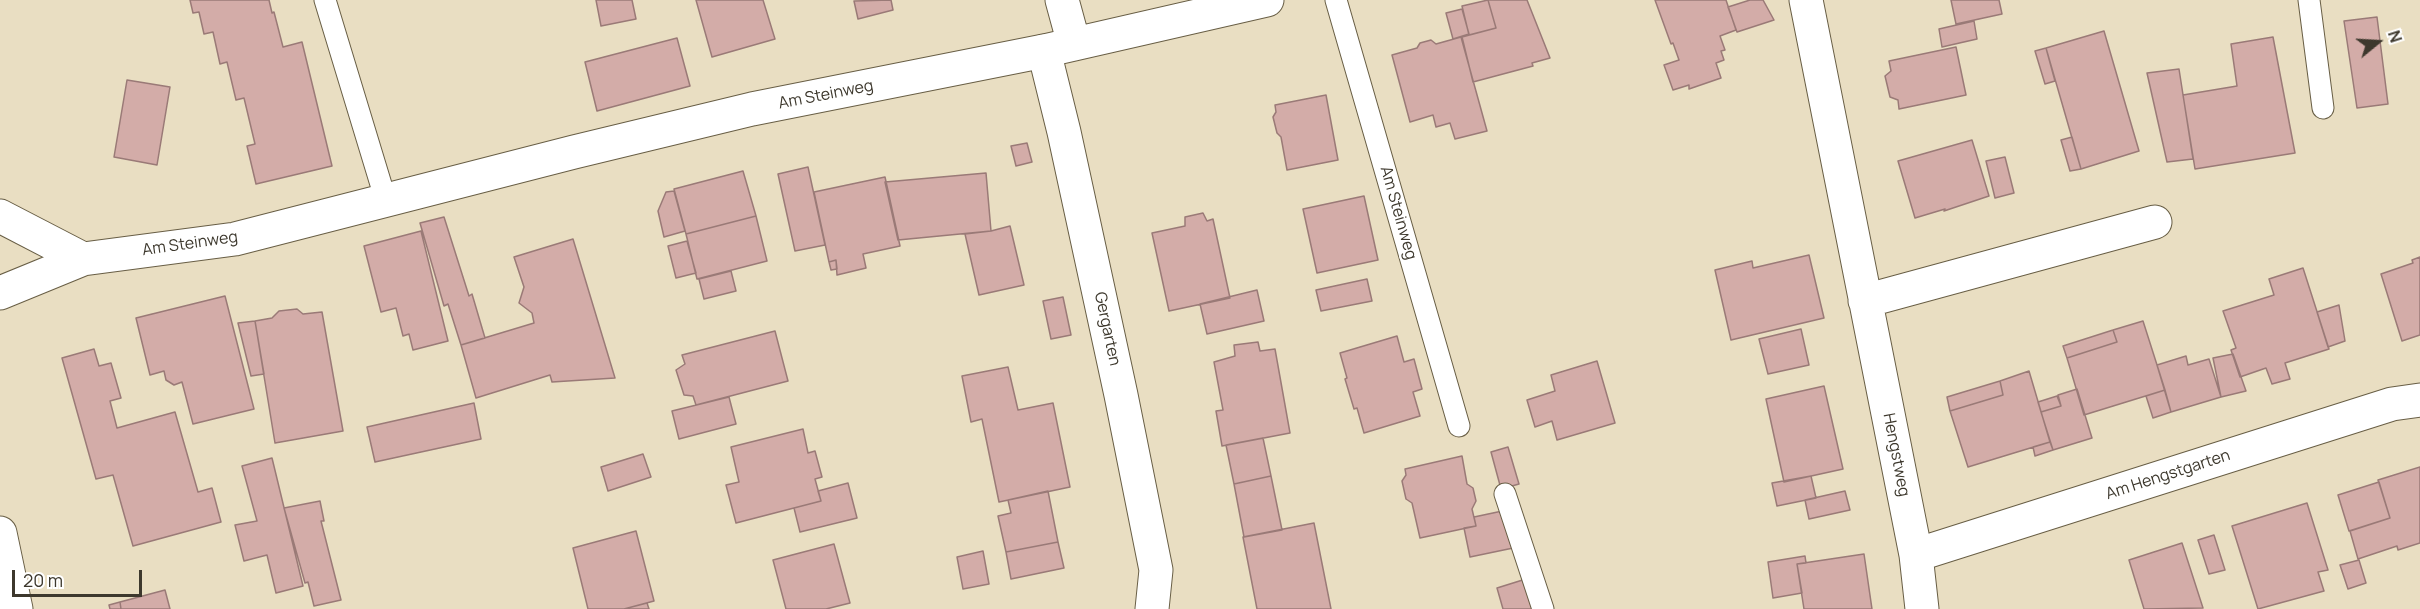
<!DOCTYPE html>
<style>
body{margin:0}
#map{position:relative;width:2420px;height:609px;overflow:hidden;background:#e9dec2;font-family:Manrope,sans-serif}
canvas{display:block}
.north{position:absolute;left:2348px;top:12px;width:60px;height:60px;-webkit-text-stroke:4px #fff;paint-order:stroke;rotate:72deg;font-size:16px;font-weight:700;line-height:24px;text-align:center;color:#3d382d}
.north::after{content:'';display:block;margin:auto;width:21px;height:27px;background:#3d382d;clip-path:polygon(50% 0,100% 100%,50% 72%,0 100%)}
.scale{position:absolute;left:12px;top:570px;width:130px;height:27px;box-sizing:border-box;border:3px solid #3d382d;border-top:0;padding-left:8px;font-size:18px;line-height:21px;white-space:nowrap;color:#3d382d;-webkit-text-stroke:4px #fff;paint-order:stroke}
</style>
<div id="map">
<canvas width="2420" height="609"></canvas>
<div class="north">N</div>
<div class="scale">20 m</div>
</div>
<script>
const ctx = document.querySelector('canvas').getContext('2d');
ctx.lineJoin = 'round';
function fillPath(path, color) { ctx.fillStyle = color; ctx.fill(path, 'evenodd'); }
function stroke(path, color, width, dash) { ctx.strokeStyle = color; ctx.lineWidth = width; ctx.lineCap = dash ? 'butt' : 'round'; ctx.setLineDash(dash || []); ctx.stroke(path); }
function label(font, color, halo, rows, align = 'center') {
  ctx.font = font + ' Manrope,sans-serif'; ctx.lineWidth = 4.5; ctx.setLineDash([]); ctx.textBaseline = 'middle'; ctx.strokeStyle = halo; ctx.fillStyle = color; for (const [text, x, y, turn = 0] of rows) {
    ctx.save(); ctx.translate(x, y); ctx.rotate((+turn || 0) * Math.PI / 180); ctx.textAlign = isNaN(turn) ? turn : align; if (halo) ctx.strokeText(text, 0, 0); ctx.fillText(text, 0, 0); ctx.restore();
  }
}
const building = new Path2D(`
 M190 0H269L272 13 274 12 283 47 302 42 332 166 256 184 247 146 255 144 244 98 236 100 227 62 220 64 213 32 204 34 199 12 193 13Z
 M596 0H632L636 19 601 26Z
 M696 0H763L775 39 712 57Z
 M891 0 893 10 858 19 854 1Z
 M1488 0H1527L1550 58 1532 63 1533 66 1473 82 1462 37 1496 28Z
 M1488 0 1496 28 1469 35 1462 6Z
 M1655 0H1726L1736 30 1720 36 1725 50 1721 51 1724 60 1716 63 1721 78 1689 89V85L1673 90 1664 65 1679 60 1673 43 1671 44Z
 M1750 0H1763L1774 20 1737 32 1728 7Z
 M1951 0H1999L2002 14 1956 24Z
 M1462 9 1469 34 1453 39 1446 13Z
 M2377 17 2388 104 2357 108 2344 21Z
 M1974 21 1977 39 1942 47 1939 29Z
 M2104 31 2139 151 2081 169 2046 48Z
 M1461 37 1487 131 1455 139 1450 123 1436 127 1433 115 1410 122 1392 55 1417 48 1420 43 1431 40 1436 44Z
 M2273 37 2295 153 2195 169 2183 95 2237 86 2231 44Z
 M677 38 690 86 597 111 585 62Z
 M1956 47 1966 95 1899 109 1898 100 1890 97 1885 76 1891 71 1889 61Z
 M2046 48 2055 81 2045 84 2035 51Z
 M2179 69 2193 159 2167 162 2147 73Z
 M127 80 170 87 157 165 114 157Z
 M1326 95 1338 160 1287 170 1281 137 1277 133 1273 117 1276 112 1275 105Z
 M2072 137 2081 169 2070 171 2061 140Z
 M1972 140 1989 196 1944 211 1945 209 1915 218 1898 161Z
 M1027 143 1032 162 1016 166 1011 146Z
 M2005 157 2014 193 1995 198 1986 161Z
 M808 167 825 245 795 251 778 174Z
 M743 171 756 216 686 234 674 189Z
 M986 173 991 231 898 240 885 182Z
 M885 177 900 246 863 254 866 268 837 275 836 260 829 262 814 192Z
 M674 191 685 231 664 237 658 211 666 192Z
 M1364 196 1378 260 1317 273 1303 209Z
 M1203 213 1207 221 1213 219 1230 298 1169 311 1152 233 1185 226V217Z
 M756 216 767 261 697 279 686 234Z
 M444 217 469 296 472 294 485 338 461 345 448 304 444 306 420 223Z
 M1010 226 1024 285 979 295 965 234 991 231Z
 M421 231 448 341 413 350 409 334 403 336 396 308 381 312 364 246Z
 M573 239 615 378 552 382 550 375 476 398 461 345 534 323 532 313 519 303 524 287 514 257Z
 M687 241 696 273 676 278 668 246Z
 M1809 255 1824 318 1731 340 1715 270 1752 261 1753 268Z
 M2420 257V335L2402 341 2381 274 2413 263 2412 260Z
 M836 260 837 269 831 270 829 262Z
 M2303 268 2329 349 2285 363 2290 379 2272 384 2266 368 2240 377 2231 350 2236 348 2223 311 2274 295 2269 279Z
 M731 271 736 291 704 299 699 279Z
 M1367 279 1372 301 1321 311 1316 290Z
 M1257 290 1264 321 1207 334 1200 304Z
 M225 296 254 409 193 424 182 382 174 385 166 380 164 371 150 375 136 318Z
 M1063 297 1071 335 1051 339 1043 301Z
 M2339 305 2345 341 2328 347 2317 312Z
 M297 309 303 314 322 312 343 431 275 443 255 321 272 318 279 311Z
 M255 321 264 374 251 376 238 323Z
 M2143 321 2165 390 2084 415 2067 358 2117 342 2113 330Z
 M1801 329 1809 365 1768 374 1759 339Z
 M2113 330 2117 342 2067 358 2063 346Z
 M775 331 788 381 696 405 693 396 684 395 676 370 685 364 682 355Z
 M1397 336 1404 362 1414 359 1422 389 1413 392 1420 416 1364 433 1357 408 1354 409 1345 379 1347 378 1340 353Z
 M1258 342 1260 351 1275 349 1290 433 1222 446 1216 411 1223 410 1214 362 1235 356 1234 345Z
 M94 349 99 366 111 363 121 398 110 401 117 428 175 412 198 492 212 488 221 522 133 546 113 475 96 479 62 358Z
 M2233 354 2246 391 2221 397 2213 358Z
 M2186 356 2188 365 2209 359 2221 397 2171 412 2157 365Z
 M1597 361 1615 423 1557 440 1552 421 1535 427 1527 400 1555 391 1551 375Z
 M1008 367 1018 410 1053 403 1070 487 999 502 982 419 971 422 962 376Z
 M2029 371 2050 442 1968 467 1950 411 2003 395 2000 381Z
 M2000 381 2003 395 1950 411 1947 397Z
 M1824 386 1843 469 1784 482 1766 399Z
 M2077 389 2092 438 2053 450 2041 412 2061 406 2058 395Z
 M2165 390 2171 412 2153 418 2146 396Z
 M2057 396 2061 406 2041 412 2038 402Z
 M729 397 736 424 679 439 672 411Z
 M474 403 481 439 375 462 367 427Z
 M803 429 808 453 815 451 822 477 815 479 821 501 736 523 726 485 739 482 731 447Z
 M1263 438 1271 476 1234 484 1226 445Z
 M2050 442 2053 450 2035 456 2033 447Z
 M1508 447 1519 484 1501 489 1491 452Z
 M643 454 651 477 608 491 601 467Z
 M1462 456 1467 484 1473 488 1476 501 1472 509 1476 526 1420 538 1412 503 1406 499 1402 481 1406 475 1405 469Z
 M272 458 303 586 276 593 267 555 244 561 235 525 257 521 242 466Z
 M2420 467V543L2398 550 2397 546 2358 559 2350 531 2390 518 2378 480Z
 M1271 476 1282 530 1244 537 1234 484Z
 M1811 476 1816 498 1777 506 1772 483Z
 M2379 482 2390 518 2349 531 2338 495Z
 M848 483 857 518 800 532 794 508 821 501 818 491Z
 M1048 491 1058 542 1006 552 998 516 1011 513 1008 500Z
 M1845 491 1850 510 1809 519 1805 500Z
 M320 501 324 521H321L341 600 314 606 308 582 305 583 284 508Z
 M2307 503 2328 570 2318 572 2324 591 2258 609 2232 526Z
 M1507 510 1518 547 1470 557 1464 528 1476 526 1474 517Z
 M1314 523 1331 609H1257L1243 537Z
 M636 531 654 601 624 609H588L573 548Z
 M2214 535 2225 570 2209 574 2198 540Z
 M1058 542 1064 568 1011 579 1006 552Z
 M2182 543 2203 608 2144 609 2129 560Z
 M834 544 850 603 826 609H786L773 560Z
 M983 551 989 584 963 589 957 557Z
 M1864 554 1872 609H1804L1797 564Z
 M1805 556 1806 563 1797 564 1802 593 1773 598 1768 562Z
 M2359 560 2366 583 2348 589 2340 565Z
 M1529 578 1538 609H1503L1497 588Z
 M165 590 170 609H121L120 602Z
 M120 602 121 609H110L109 605Z
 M647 603 649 609H624Z`);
fillPath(building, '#d3aca8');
stroke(building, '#9a7a77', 1.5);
const service = new Path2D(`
 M325 0 386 201
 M1336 0 1459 426
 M2309 0 2323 108
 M1505 494 1543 609`);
const minor = new Path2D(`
 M1062 0 1074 44
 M1806 0 1916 555 1922 609
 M0 216 83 259
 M0 293 83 259 235 239 574 152 752 109 1044 51 1267 0
 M1865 301 2155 222
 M0 533 16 609
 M1916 555 2392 404 2420 400`);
const tertiary = new Path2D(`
 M1044 51 1064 132 1121 395 1156 570 1152 609`);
stroke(service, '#685e45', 23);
stroke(minor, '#685e45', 35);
stroke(tertiary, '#685e45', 35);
stroke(service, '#fff', 21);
stroke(minor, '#fff', 33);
stroke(tertiary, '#fff', 33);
label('16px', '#3d382d', '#fff', [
 ["Am Steinweg",826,95,-11],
 ["Am Steinweg",1398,213,74],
 ["Am Steinweg",190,244,-8],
 ["Gergarten",1107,329,78],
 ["Hengstweg",1896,455,79],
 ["Am Hengstgarten",2168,475,-18]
]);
</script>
